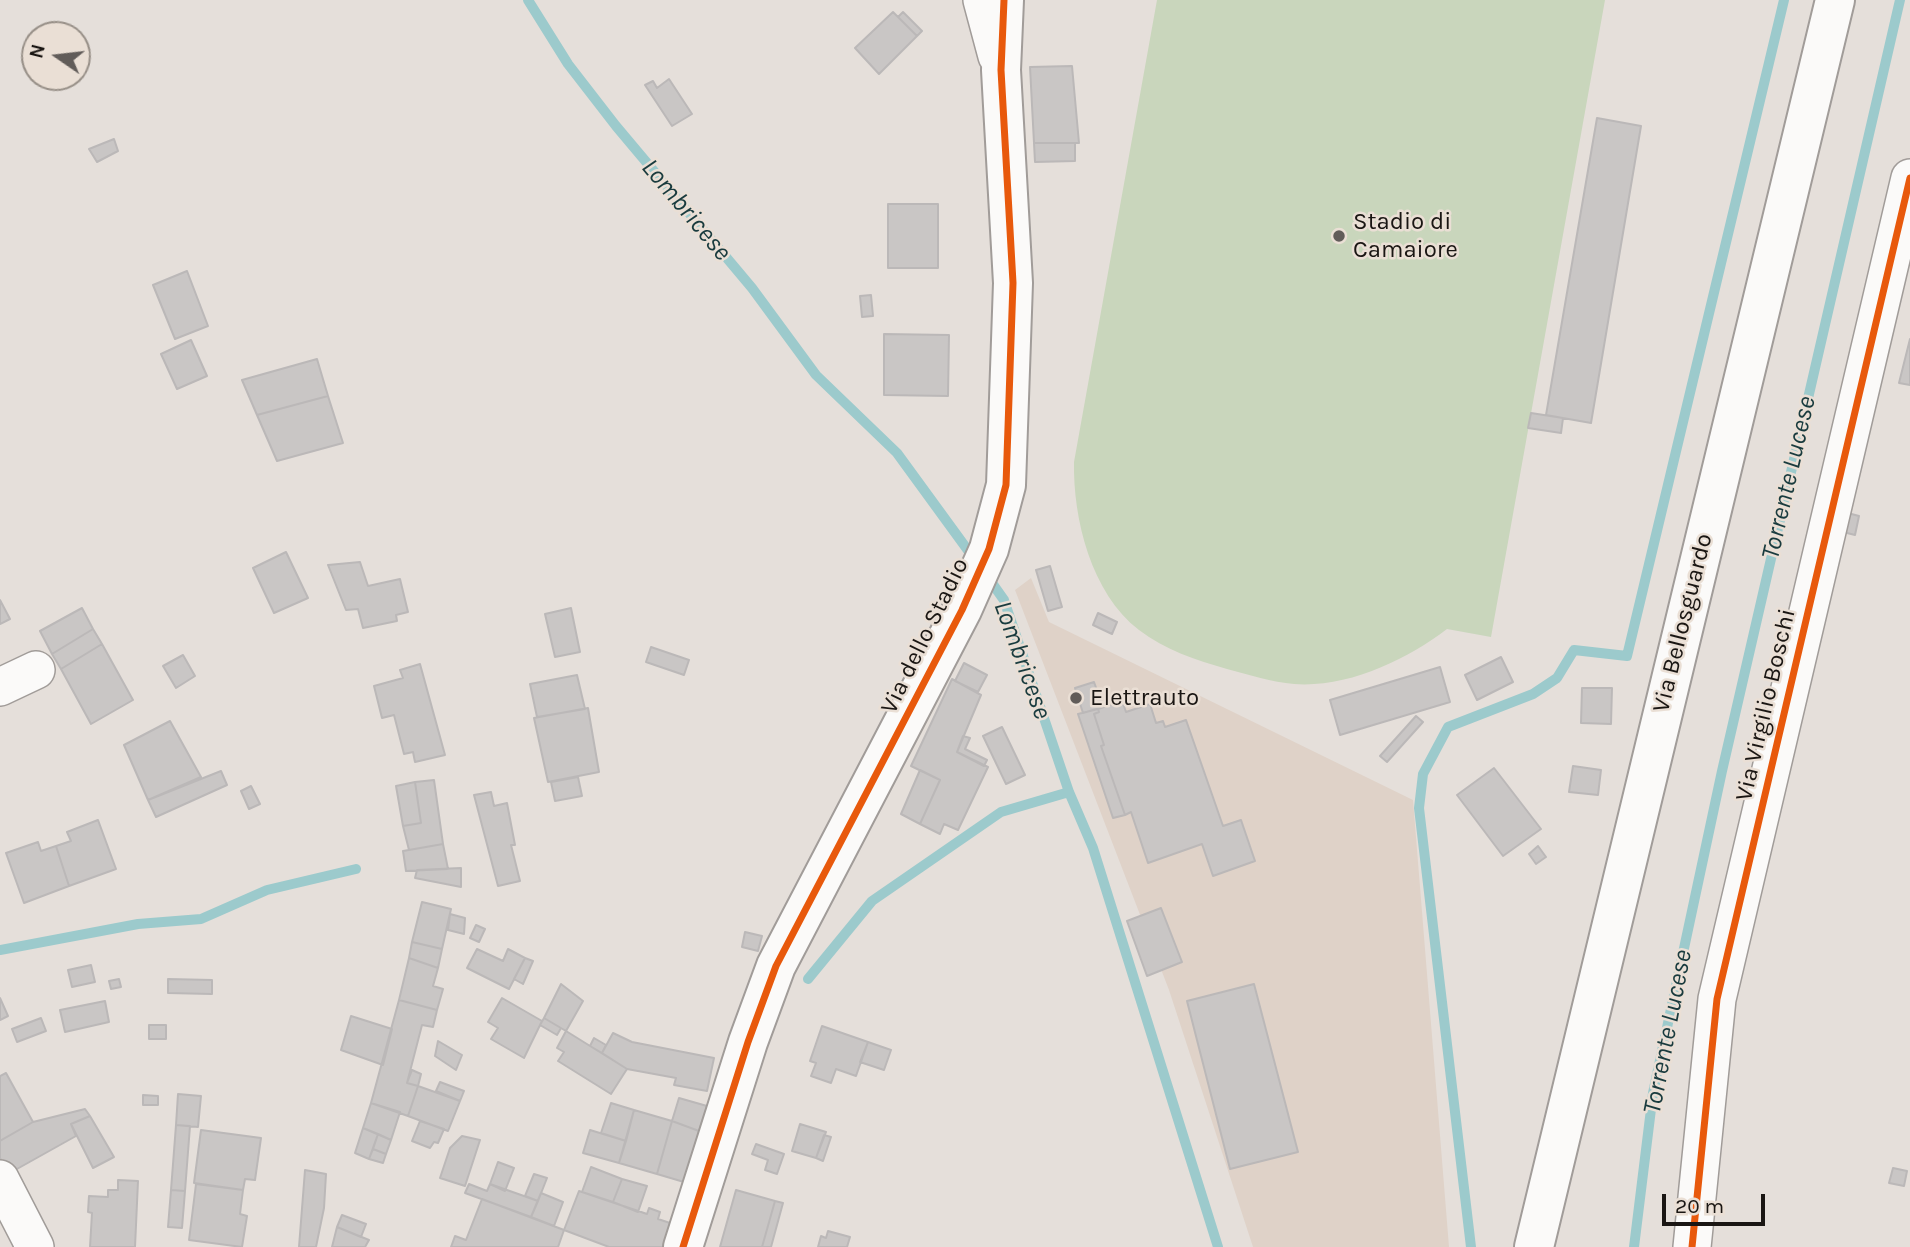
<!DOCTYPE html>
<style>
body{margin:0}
#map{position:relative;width:1910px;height:1247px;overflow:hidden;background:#e5dfda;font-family:Karla,sans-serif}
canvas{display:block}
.north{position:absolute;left:21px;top:21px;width:70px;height:70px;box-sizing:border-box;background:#eadfd5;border:2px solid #978f87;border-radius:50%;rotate:284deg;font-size:19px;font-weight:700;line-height:28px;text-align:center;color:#1a1613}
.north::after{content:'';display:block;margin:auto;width:24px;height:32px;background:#615c59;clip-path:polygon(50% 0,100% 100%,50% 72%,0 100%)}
.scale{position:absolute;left:1662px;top:1194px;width:103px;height:32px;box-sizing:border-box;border:4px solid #1a1613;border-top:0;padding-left:9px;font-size:21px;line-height:24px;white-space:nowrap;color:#1a1613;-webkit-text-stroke:5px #eadfd5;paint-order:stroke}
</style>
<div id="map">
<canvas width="1910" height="1247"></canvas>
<div class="north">N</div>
<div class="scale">20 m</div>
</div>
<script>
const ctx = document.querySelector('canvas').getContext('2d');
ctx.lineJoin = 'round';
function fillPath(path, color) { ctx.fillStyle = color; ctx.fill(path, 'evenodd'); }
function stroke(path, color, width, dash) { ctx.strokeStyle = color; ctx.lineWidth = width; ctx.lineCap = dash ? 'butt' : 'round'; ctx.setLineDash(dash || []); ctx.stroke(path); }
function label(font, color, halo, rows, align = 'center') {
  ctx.font = font + ' Karla,sans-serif'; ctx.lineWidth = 5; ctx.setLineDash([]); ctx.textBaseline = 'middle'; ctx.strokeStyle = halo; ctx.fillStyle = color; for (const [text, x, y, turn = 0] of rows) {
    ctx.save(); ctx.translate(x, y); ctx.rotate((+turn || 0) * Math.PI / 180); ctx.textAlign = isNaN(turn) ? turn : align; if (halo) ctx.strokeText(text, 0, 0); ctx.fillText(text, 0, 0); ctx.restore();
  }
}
fillPath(new Path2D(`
 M1031 578 1049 622 1413 800 1449 1247H1253L1169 990 1015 590Z`), '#dfd2c8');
fillPath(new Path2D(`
 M1157 0H1605L1491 637 1447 629C1406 660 1348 688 1294 684 1272 682 1249 675 1227 669 1196 660 1165 650 1139 630 1091 593 1073 519 1074 462Z`), '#c9d6bc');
stroke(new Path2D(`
 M528 0 568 64 616 126 752 288 816 375 897 453 975 560
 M987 576 1004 600 1069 792 1093 848 1218 1247
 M0 950 138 924 201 919 267 890 356 869
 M808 979 872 901 1001 812 1069 792
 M1471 1247 1419 808 1423 774 1448 727 1533 694 1557 678 1574 650 1627 656 1784 0
 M1634 1247 1653 1093 1722 771 1900 0`), '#9ccacc', 10);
const building = new Path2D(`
 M893 12 917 36 879 74 855 48Z
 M903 12 922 31 917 36 898 17Z
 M1072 66 1079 143H1034L1030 67Z
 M669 79 692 114 672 126 645 85 653 81 657 88Z
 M1597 118 1641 126 1591 423 1546 415Z
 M114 139 118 151 97 162 89 149Z
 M1034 143H1075V161L1035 162Z
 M888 204H938V268H888Z
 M187 271 208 326 175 339 153 285Z
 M871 295 873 316 862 317 860 296Z
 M884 334 949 335 948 396 884 395Z
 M1910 339V385L1899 383Z
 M191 340 207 376 177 389 161 354Z
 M317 359 328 396 257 415 242 380Z
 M328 396 343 443 277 461 257 415Z
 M1531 413 1563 418 1561 433 1528 428Z
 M1844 512 1859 516 1855 535 1839 531Z
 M286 552 308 598 274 613 253 568Z
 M360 562 368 586 400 579 408 612 396 615 397 621 363 628 358 609 346 610 328 565Z
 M1050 566 1062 607 1048 611 1036 570Z
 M0 600 10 619 0 624Z
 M82 608 93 629 52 654 40 631Z
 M571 608 580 652 555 657 545 614Z
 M1098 613 1117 622 1112 634 1093 625Z
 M93 629 102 644 61 669 52 654Z
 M102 644 133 700 91 724 61 669Z
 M651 647 689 660 684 675 646 662Z
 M183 655 195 676 176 688 163 666Z
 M1501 657 1513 682 1477 700 1465 675Z
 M964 663 987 675 978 692 955 681Z
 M420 664 445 755 415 762 413 752 404 754 394 715 382 718 374 686 403 678 400 670Z
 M1440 667 1450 702 1340 735 1330 700Z
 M577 675 585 709 537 717 530 684Z
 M952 679 981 695 957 752 988 767 958 830 944 824 940 834 920 824 940 780 911 766Z
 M1094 682 1103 707 1083 713 1075 688Z
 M1582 688H1612L1611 724 1581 723Z
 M1122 701 1126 712 1150 704 1156 723 1163 721 1165 727 1186 720 1223 826 1241 820 1255 861 1213 876 1202 844 1148 863 1131 812 1125 815 1101 746 1104 745 1094 714 1099 712 1098 709Z
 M588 708 599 772 548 782 534 718Z
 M1098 709 1099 712 1094 714 1104 745 1101 746 1125 815 1113 818 1078 714Z
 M1416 716 1423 722 1387 762 1380 756Z
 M170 721 201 777 148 800 124 745Z
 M1002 727 1025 775 1006 784 983 736Z
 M963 736 970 738 965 749 987 760 984 766 957 752Z
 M1573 766 1601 770 1598 795 1569 792Z
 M1494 768 1541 829 1503 856 1457 795Z
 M920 770 940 780 920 824 901 814Z
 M221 771 227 785 156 817 148 800Z
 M578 777 582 796 555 801 551 782Z
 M434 780 443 844 409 850 403 826 421 823 415 782Z
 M415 782 421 823 403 826 396 786Z
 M251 786 260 804 249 809 241 791Z
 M491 792 494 806 507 803 515 845H511L520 881 498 886 474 795Z
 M98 820 116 869 69 886 56 846 71 841 67 832Z
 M38 842 41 851 56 846 69 886 24 903 6 853Z
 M443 844 448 869 406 871 403 851Z
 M1538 846 1546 857 1536 864 1529 854Z
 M461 868V887L415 878 417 870Z
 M422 902 451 909 442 949 412 942Z
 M1161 908 1182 962 1147 976 1127 921Z
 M450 914 465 918 464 934 448 930Z
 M476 925 485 929 479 942 470 938Z
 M745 932 762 936 758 951 742 947Z
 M412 942 442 949 438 968 409 958Z
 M477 949 503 961 508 949 525 958 509 989 467 968Z
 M409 958 438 968 433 986 443 989 437 1010 399 1000Z
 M525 958 533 961 523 984 514 979Z
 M91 965 95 982 72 987 68 970Z
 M119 979 121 987 111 989 109 981Z
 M168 979 212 980V994L168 993Z
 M561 984 583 1001 566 1031 544 1018Z
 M1254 984 1298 1152 1230 1169 1187 1001Z
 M0 998 8 1016 0 1020Z
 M502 998 542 1021 524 1058 491 1039 498 1028 488 1022Z
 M399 1000 437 1010 433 1027 422 1025 407 1083 418 1086 408 1116 371 1103Z
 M105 1001 109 1022 65 1032 60 1010Z
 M351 1016 392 1029 383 1065 341 1050Z
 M41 1018 46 1031 17 1042 12 1029Z
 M544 1018 561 1028 557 1035 540 1025Z
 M149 1025H166V1039H149Z
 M822 1026 868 1042 856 1076 836 1069 831 1083 811 1076 816 1063 810 1061Z
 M566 1031 627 1069 611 1094 558 1061 564 1052 557 1048Z
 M613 1033 632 1042 714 1058 707 1091 674 1085 676 1078 627 1069 602 1053Z
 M594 1038 606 1045 602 1053 590 1046Z
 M438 1041 462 1055 456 1070 435 1056Z
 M868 1042 891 1050 884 1070 860 1062Z
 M412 1070 421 1074 418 1086 407 1083Z
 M6 1073 33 1122 0 1141V1076Z
 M440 1082 464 1091 460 1101 436 1091Z
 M418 1086 460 1101 448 1131 408 1116Z
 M178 1094 201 1096 198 1127 176 1125Z
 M143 1095 158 1096V1105H143Z
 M679 1098 707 1106 699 1131 672 1121Z
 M371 1103 400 1112 391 1140 363 1128Z
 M611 1103 634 1110 626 1141 601 1133Z
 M85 1109 90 1116 71 1124 76 1136 8 1174 0 1158V1141L33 1122Z
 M634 1110 672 1121 657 1174 619 1163Z
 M90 1116 114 1157 93 1168 71 1124Z
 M420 1121 444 1129 438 1143 434 1142 430 1148 412 1141Z
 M672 1121 699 1131 684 1182 657 1174Z
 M800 1124 826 1132 816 1158 792 1151Z
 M176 1125 190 1126 185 1191 171 1190Z
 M363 1128 378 1134 369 1159 355 1153Z
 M201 1130 261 1138 255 1180 245 1179 243 1190 194 1183Z
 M590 1130 626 1141 619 1163 583 1153Z
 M378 1134 391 1140 386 1154 373 1149Z
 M824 1135 831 1137 823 1161 816 1158Z
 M462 1136 480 1140 465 1186 440 1178 450 1148Z
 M756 1144 784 1154 777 1174 765 1170 768 1160 752 1154Z
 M373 1149 386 1154 383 1163 369 1159Z
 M498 1162 514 1168 505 1191 490 1184Z
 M591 1167 622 1179 613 1202 582 1192Z
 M1893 1168 1907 1171 1904 1186 1889 1183Z
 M305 1170 326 1174 324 1208 316 1247H299Z
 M534 1174 547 1178 538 1201 525 1196Z
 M622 1179 647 1186 638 1212 613 1202Z
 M118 1180 138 1181 135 1247H90L92 1213 88 1212 89 1196 108 1197V1190H118Z
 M196 1184 243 1190 240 1214 247 1216 242 1247 189 1240Z
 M469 1184 487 1191 490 1184 538 1201 531 1217 465 1193Z
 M171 1190 185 1191 182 1228 168 1227Z
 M736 1190 775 1201 762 1247H720Z
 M579 1191 647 1214 649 1208 660 1212 658 1219 673 1224 664 1247H609L564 1230Z
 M541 1193 563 1202 554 1226 531 1217Z
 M482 1199 564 1230 558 1247H451L455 1236 466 1240Z
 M775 1201 783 1203 771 1247H762Z
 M342 1215 366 1224 361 1237 337 1227Z
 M337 1227 369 1240 365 1247H332Z
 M828 1231 850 1237 847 1247H818L821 1236 826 1238Z`);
fillPath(building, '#c9c6c5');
stroke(building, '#bbb8b8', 2);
const street = new Path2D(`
 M982 0 997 56
 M0 687 36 670
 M0 1179 35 1247
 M1692 1247 1717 999 1910 178`);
const secondary = new Path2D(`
 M683 1247 748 1042 776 966 962 610 989 549 1006 485 1013 283 1001 70 1004 0
 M1534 1247 1835 0`);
stroke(street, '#a19c99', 40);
stroke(secondary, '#a19c99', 42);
stroke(street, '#fbfaf9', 37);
stroke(secondary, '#fbfaf9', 38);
stroke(new Path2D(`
 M683 1247 748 1042 776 966 962 610 989 549 1006 485 1013 283 1001 70 1004 0
 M1692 1247 1717 999 1910 178`), '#e8590c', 7);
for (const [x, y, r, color] of [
 [1339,236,7,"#615c59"],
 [1076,698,7,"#615c59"]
]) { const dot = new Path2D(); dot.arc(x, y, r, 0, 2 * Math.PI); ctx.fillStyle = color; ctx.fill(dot); stroke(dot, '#eadfd5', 2.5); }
label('24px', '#1a1613', '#eadfd5', [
 ["Stadio di",1353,222],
 ["Camaiore",1353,250],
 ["Elettrauto",1090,698]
], 'left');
label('24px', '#1a1613', '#eadfd5', [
 ["Via Bellosguardo",1683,623,-76],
 ["Via dello Stadio",925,636,-64],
 ["Via Virgilio Boschi",1766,705,-77]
]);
label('italic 26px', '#193b3e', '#eadfd5', [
 ["Lombricese",686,210,50],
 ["Torrente Lucese",1789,478,-77],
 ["Lombricese",1022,660,70],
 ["Torrente Lucese",1668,1032,-79]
]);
</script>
